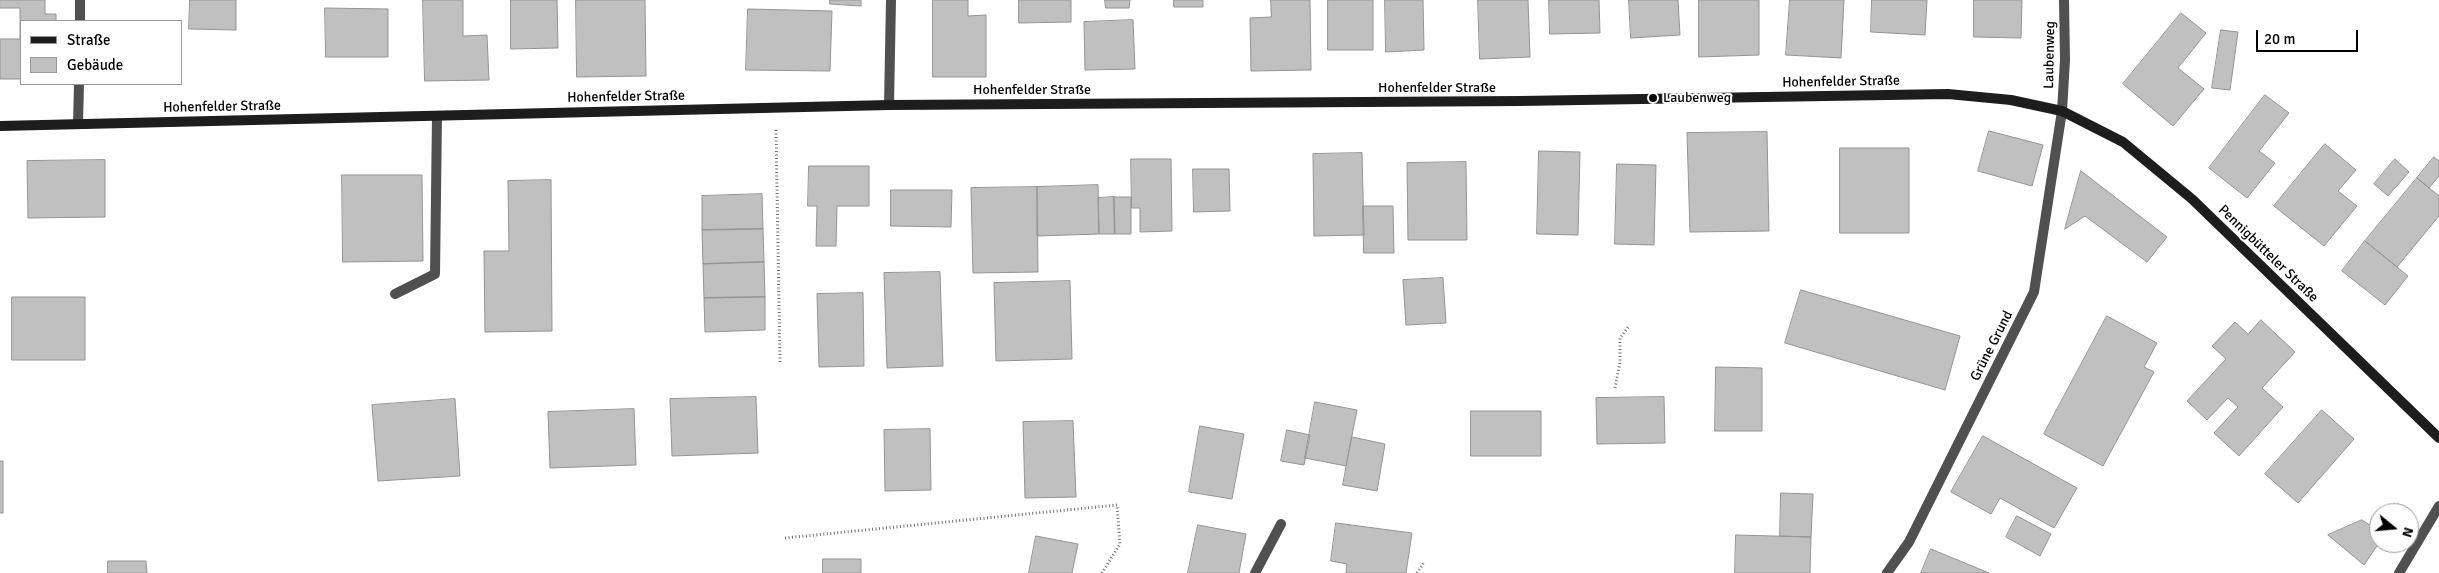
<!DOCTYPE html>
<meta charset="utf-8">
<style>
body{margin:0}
#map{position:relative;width:2439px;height:573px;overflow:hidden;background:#fff;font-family:Signika,sans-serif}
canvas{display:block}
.legend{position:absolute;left:20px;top:20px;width:162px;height:65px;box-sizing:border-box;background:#fff;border:1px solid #999;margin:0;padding:6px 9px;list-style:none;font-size:15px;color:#000}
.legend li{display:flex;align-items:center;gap:10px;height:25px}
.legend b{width:25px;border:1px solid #999}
.north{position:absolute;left:2369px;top:503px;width:50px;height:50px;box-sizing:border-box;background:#fff;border:1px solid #999;border-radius:50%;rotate:107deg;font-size:14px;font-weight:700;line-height:20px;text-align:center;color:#000}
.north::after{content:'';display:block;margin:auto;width:18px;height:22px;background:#000;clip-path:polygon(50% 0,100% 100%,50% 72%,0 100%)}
.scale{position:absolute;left:2256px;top:30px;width:102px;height:22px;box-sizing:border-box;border:2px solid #000;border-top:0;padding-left:6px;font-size:15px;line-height:18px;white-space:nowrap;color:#000;-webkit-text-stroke:4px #fff;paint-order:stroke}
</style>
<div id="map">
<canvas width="2439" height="573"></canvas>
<ul class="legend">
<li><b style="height:6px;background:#1d1d1d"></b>Straße</li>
<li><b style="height:14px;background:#c0c0c0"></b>Gebäude</li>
</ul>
<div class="north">N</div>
<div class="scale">20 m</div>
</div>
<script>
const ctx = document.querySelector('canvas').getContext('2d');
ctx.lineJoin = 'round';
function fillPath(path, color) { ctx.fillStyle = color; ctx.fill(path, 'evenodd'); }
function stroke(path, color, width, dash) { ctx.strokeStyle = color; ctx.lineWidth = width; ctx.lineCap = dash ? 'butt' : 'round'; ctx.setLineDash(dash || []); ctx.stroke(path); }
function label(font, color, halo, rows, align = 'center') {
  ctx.font = font + ' Signika,sans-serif'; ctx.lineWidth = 4; ctx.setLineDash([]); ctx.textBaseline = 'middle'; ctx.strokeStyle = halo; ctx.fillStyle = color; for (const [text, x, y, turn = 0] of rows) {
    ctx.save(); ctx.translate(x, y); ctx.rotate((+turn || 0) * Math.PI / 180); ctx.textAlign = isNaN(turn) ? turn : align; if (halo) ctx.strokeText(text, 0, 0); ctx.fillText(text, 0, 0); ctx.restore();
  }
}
const building = new Path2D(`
 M0 0H45V14H56V21H21V79H0V39H20V8H0Z
 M190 0H236V30L189 29Z
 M423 0H463V36L487 35 489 80 425 81Z
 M511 0H557L558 48 511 49Z
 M576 0H645L646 76 577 77Z
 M830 0H861V6L830 4Z
 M933 0H968V16L986 15V77H933Z
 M1019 0H1071V22L1019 23Z
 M1105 0H1130L1129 8H1106Z
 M1174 0H1203V7H1174Z
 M1271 0H1310L1311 70 1251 71 1250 18 1271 17Z
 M1328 0H1373V50H1328Z
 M1385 0H1423L1424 50 1386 52Z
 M1478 0H1528L1530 57 1480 59Z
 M1549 0H1599L1600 33 1550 34Z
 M1629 0H1678L1680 35 1631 38Z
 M1699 0H1759V55L1699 57Z
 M1790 0H1844L1841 58 1786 55Z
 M1872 0H1927L1925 35 1871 32Z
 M1974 0H2022L2021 38 1974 37Z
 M325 8 388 9V57H326Z
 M748 9 832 11 830 71 746 70Z
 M2181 13 2206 33 2178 68 2204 89 2173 126 2123 84Z
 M1133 20 1135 69 1085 70 1084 22Z
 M2221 30 2238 32 2230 90 2212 88Z
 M2265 95 2289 113 2259 151 2275 163 2247 198 2209 168Z
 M1989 131 2043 145 2032 186 1978 171Z
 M1767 132 1769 231 1690 232 1687 133Z
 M2325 144 2356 170 2338 191 2357 206 2324 246 2274 206Z
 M1840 148H1909V233H1840Z
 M1539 151 1580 152 1578 235 1537 234Z
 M1362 153 1364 235 1314 236 1313 154Z
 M2434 157 2439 161V176L2429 188 2417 178Z
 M1131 159H1171L1172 231 1140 232V208H1132Z
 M2395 159 2409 172 2388 196 2374 184Z
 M105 160V217L28 218 27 161Z
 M1466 162 1467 240H1408L1407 163Z
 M1617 164 1656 165 1654 245 1615 244Z
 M809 166H869V206H837L836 246H816L817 206H808Z
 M1193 169H1229L1230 211 1194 212Z
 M2081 171 2167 237 2147 262 2085 216 2065 229Z
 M342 175H422L423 261 343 262Z
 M2417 178 2439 196V216L2397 267 2365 241Z
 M551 180 552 331 485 332 484 251H509L508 181Z
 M1098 185 1099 234 1037 236V187Z
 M1037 187 1038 272 973 273 971 188Z
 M891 190H952L951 227 891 226Z
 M762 194 763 229 702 230V196Z
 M1114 197H1131V234H1115Z
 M1114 197 1115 234H1099L1098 198Z
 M1363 206H1393L1394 253H1364Z
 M763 229 764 262 703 264 702 230Z
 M2365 241 2408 276 2385 305 2342 271Z
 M764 262 765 297 704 298 703 264Z
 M940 272 943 366 887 368 884 273Z
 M1443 278 1446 323 1406 325 1403 280Z
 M1070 281 1072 359 996 361 994 283Z
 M1801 290 1960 336 1945 390 1785 343Z
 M863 293 864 366 819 367 817 294Z
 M12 297H85V360H12Z
 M765 297V330L705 332 704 298Z
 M2107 316 2157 343 2144 367 2154 372 2103 466 2044 434Z
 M2261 320 2295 352 2262 388 2283 407 2239 456 2214 433 2238 407 2228 398 2207 420 2187 401 2226 359 2212 346 2235 322 2248 334Z
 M1716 367 1762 368V431H1715Z
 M756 397 758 453 672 456 670 399Z
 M1664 397 1665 443 1597 444 1596 398Z
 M455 399 460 476 378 481 372 405Z
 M1315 402 1357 410 1346 466 1305 458Z
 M634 409 636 465 550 468 548 412Z
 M2322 410 2354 439 2298 503 2265 474Z
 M1471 411H1541V456H1471Z
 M1073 421 1076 497 1025 498 1023 422Z
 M1200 426 1244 434 1232 499 1189 492Z
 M930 429 931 490 885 491 884 430Z
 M1287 430 1310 435 1304 465 1281 461Z
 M1983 436 2077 488 2054 528 2000 498 1991 514 1951 492Z
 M1352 437 1385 444 1377 491 1343 485Z
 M0 461H3V513H0Z
 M1781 493 1813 494 1811 537 1780 536Z
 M2017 516 2051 534 2040 556 2006 537Z
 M2362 520 2379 531V543L2364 565 2328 535Z
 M1336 523 1412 533 1406 573H1346L1347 564 1331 561Z
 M1198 525 1246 534 1239 573H1188Z
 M1736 535 1811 537 1810 573H1735Z
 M1036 536 1078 544 1072 573H1029Z
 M1931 549 1989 573H1921Z
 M823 559H861V573H823Z
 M108 561H146L147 573H108Z`);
fillPath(building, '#c0c0c0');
stroke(building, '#949494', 1);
stroke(new Path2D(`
 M776 130 780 362
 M1615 388 1620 362V338L1629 326
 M785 538 1117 505 1120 544 1102 573
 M1417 573 1424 562`), '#727272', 3, [1, 2.5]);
stroke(new Path2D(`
 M395 294 435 274 437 116`), '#505050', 10);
stroke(new Path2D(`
 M80 21V0
 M889 105 891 0
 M78 124 79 84
 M1255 573 1281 524
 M1887 573 1909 542 2034 292 2062 111 2065 60 2064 0
 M2399 573 2439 506`), '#505050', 10);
stroke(new Path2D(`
 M0 126 889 105 1520 101 1948 94 2011 100 2062 111 2123 142 2192 199 2439 438`), '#1d1d1d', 10);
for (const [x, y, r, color] of [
 [1653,98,5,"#000"]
]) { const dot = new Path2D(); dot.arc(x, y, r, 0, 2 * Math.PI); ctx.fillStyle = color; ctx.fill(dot); stroke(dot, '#fff', 2); }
label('14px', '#000', '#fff', [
 ["Laubenweg",2050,55,-89],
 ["Hohenfelder Straße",1841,82,-1],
 ["Hohenfelder Straße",1437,88],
 ["Hohenfelder Straße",1032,90],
 ["Hohenfelder Straße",626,97,-1],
 ["Hohenfelder Straße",222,107,-1],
 ["Pennigbütteler Straße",2268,254,44],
 ["Grüne Grund",1992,346,-63]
]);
label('14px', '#000', '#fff', [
 ["Laubenweg",1663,98]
], 'left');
</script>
